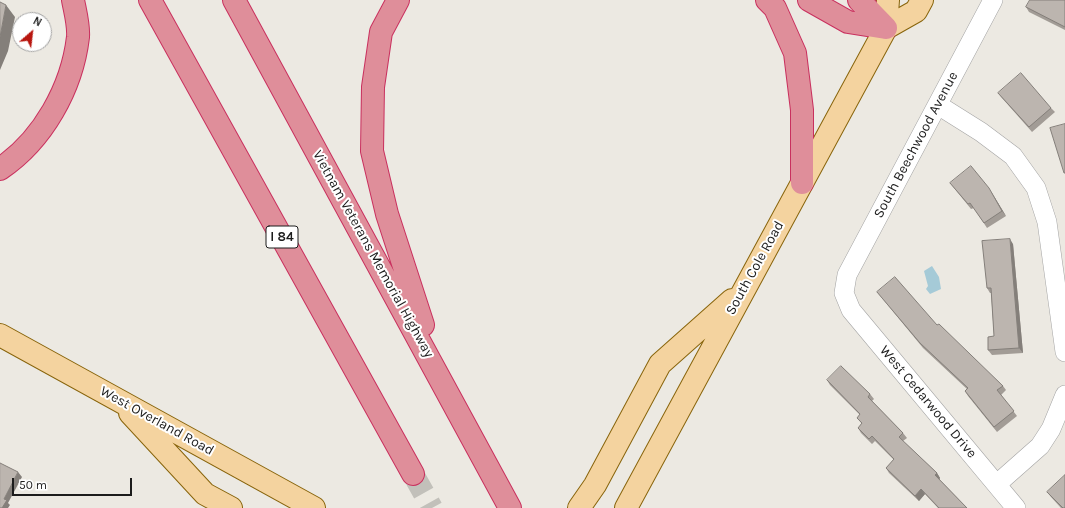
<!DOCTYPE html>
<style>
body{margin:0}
#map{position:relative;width:1065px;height:508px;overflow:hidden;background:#ece9e2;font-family:Karla,sans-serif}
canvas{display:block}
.north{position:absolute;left:12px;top:12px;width:40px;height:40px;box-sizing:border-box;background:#fff;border:1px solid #a4a4a4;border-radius:50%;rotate:28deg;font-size:11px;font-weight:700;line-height:16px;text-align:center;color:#1c1c1c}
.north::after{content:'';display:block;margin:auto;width:14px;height:18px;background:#b8160f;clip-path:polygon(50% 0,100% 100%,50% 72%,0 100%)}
.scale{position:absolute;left:12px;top:478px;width:120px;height:18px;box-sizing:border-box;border:2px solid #1c1c1c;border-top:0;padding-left:5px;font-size:12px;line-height:14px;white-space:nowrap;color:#1c1c1c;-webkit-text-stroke:3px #fff;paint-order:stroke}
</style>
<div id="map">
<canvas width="1065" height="508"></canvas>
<div class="north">N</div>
<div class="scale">50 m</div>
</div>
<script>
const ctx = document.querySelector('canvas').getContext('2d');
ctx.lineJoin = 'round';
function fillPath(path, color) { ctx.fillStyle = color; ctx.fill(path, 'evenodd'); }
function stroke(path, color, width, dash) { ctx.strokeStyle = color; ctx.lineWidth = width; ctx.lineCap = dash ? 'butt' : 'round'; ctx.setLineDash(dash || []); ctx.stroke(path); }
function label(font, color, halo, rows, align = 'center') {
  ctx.font = font + ' Karla,sans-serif'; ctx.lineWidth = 4; ctx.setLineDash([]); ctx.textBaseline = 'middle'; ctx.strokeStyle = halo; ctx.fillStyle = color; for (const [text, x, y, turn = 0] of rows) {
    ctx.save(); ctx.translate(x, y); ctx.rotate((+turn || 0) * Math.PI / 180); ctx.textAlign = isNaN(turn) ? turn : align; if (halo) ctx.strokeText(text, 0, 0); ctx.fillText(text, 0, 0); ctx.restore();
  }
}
fillPath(new Path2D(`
 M932 266 939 277 941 289 930 294 926 289 928 286 924 271Z`), '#a5cad7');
stroke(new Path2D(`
 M413 474 432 508`), '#c2c0ba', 22, [22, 11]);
const minor = new Path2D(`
 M993 0 847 275 844 293 851 310 1016 508
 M938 105 981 132 1013 156 1036 188 1047 222 1065 352
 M997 484 1040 446 1051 429 1065 395`);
const primary = new Path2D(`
 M886 28 916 11 922 0
 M0 335 314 508
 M130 413 205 494 231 508
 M579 508 595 485 660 364 732 300
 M626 508 886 28 888 0`);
const motorway = new Path2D(`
 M150 0 413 474
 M234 0 510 508
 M398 0 381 32 373 87 372 151 387 214 423 325
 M767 0 775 8 795 53 802 110V183
 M809 0 848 22 886 28
 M859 0 886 28
 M0 169C43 140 72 88 78 37 79 25 75 11 73 0`);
stroke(minor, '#a3a3a3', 20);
stroke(primary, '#88640b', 24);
stroke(motorway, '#c9305e', 24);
stroke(minor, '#fff', 19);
stroke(primary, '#f4d39f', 22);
stroke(motorway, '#df8e9a', 22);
fillPath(new Path2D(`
 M1065 0V30L1029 12 1026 7Z
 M998 93 1051 108 1055 112 1032 132 1002 98Z
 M950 183 992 193 1006 216 987 228 974 208 971 209Z
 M1013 244 1023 353 992 355 988 350 994 336 991 293H990L987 288Z
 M877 292 937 325 1003 386 1006 390 1001 395 1017 416 997 432 968 396 965 391 967 389 923 348Z
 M827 380 870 394 874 399 872 401 903 433 907 438 903 441 937 473 940 478 939 479 967 508H938L925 494 919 501 889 473 886 468 894 460 875 441 872 444 861 433 858 428 862 424 857 418 860 415 830 385Z
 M1047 492 1065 508H1061L1051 497Z`), '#a29c96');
fillPath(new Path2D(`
 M6 5 15 17 8 51 0 70V37Z
 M989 188 992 193 1006 216 1002 211Z
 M1010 239 1013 244 1023 353 1019 348Z
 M18 472 22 477 8 503 10 505 8 508H2L4 499Z
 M937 473 940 478 939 480 935 475Z
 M921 489 925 494 919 501 915 496Z`), '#847f7a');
const building = new Path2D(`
 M1030 0H1065V27L1026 7Z
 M0 2 6 5 0 37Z
 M1021 73 1051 108 1029 127 998 93Z
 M1065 124V173H1064L1050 128Z
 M971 166 989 188 1002 211 984 223 970 203 968 204 950 183Z
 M1010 239 1019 348 988 350V337L994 336 991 288H987L982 241Z
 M895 277 937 325 939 324 1003 386 997 390 1014 411 994 427 965 391 968 388 920 343 877 292Z
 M841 366 870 394 868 397 903 433 899 437 937 473 935 475 967 508H939L921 489 915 496 886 468 894 459 872 436 869 439 858 428 862 423 857 418 860 414 827 380Z
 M0 463 18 472 4 499 7 500 2 508H0Z
 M1065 475V508H1063L1047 492Z`);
fillPath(building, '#bcb5af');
stroke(building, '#847f7a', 1);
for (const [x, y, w] of [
 [282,237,32]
]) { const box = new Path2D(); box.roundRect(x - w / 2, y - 11, w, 22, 3); ctx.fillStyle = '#fff'; ctx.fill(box); stroke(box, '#1c1c1c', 1); }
label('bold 13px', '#1c1c1c', null, [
 ["I 84",282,237]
]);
label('14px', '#1c1c1c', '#fff', [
 ["South Beechwood Avenue",916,145,-62],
 ["Vietnam Veterans Memorial Highway",373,254,61],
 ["South Cole Road",755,268,-61],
 ["West Cedarwood Drive",928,402,50],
 ["West Overland Road",157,421,29]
]);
</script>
